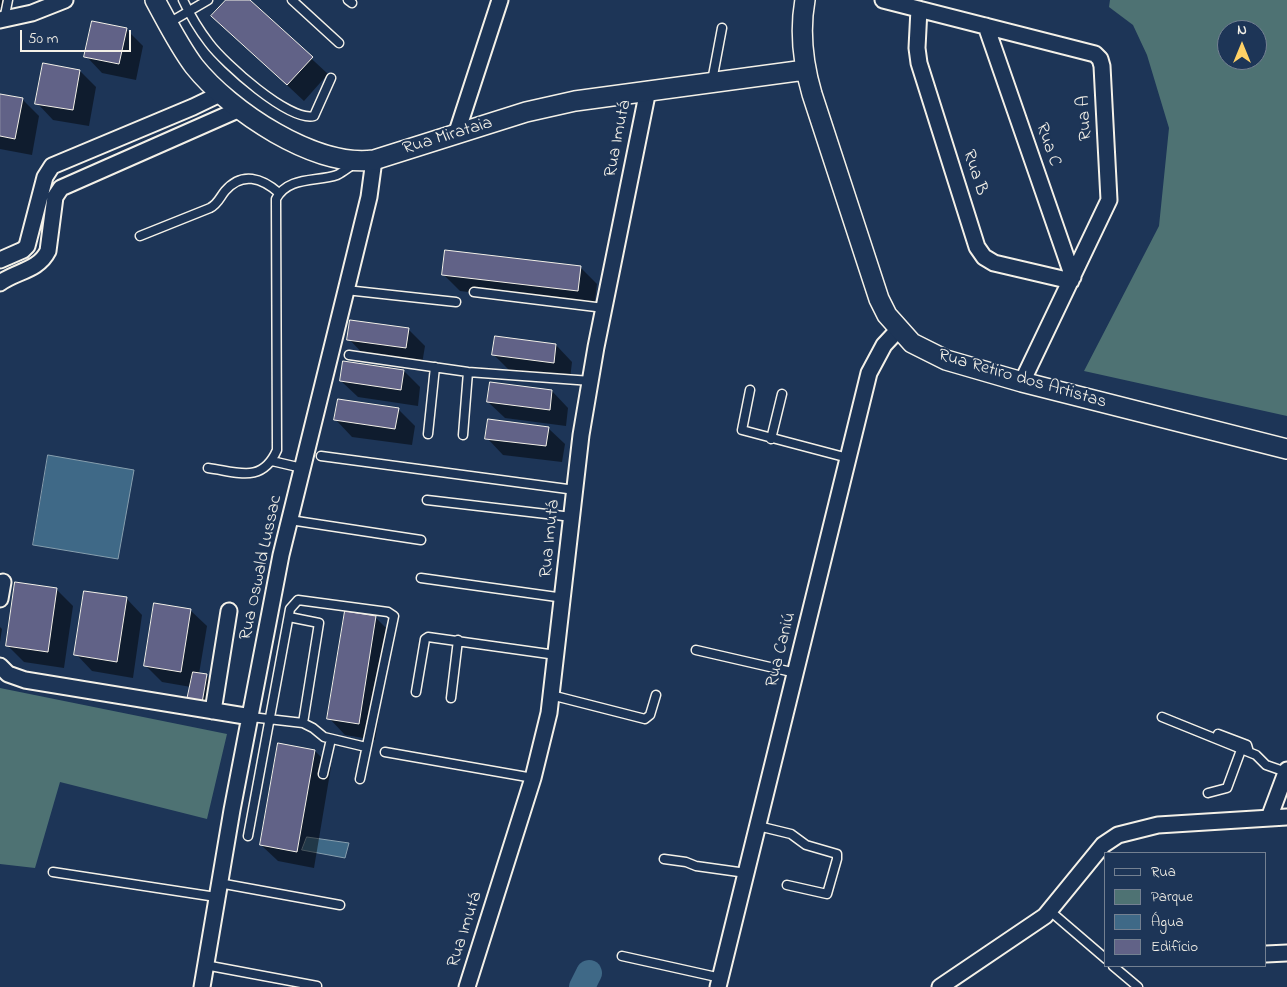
<!DOCTYPE html>
<meta charset="utf-8">
<style>
body{margin:0}
#map{position:relative;width:1287px;height:987px;overflow:hidden;background:#1d3557;font-family:"Indie Flower",sans-serif}
canvas{display:block}
.legend{position:absolute;left:1104px;top:852px;width:162px;height:115px;box-sizing:border-box;background:#1d3557;border:1px solid #738091;margin:0;padding:6px 9px;list-style:none;font-size:15px;color:#f4f1e8}
.legend li{display:flex;align-items:center;gap:10px;height:25px}
.legend b{width:25px;border:1px solid #738091}
.north{position:absolute;left:1217px;top:20px;width:50px;height:50px;box-sizing:border-box;background:#1d3557;border:1px solid #738091;border-radius:50%;rotate:0deg;font-size:14px;font-weight:700;line-height:20px;text-align:center;color:#f4f1e8}
.north::after{content:'';display:block;margin:auto;width:18px;height:22px;background:#ffd166;clip-path:polygon(50% 0,100% 100%,50% 72%,0 100%)}
.scale{position:absolute;left:20px;top:30px;width:111px;height:22px;box-sizing:border-box;border:2px solid #f4f1e8;border-top:0;padding-left:6px;font-size:15px;line-height:18px;white-space:nowrap;color:#f4f1e8;-webkit-text-stroke:4px #1d3557;paint-order:stroke}
</style>
<div id="map">
<canvas width="1287" height="987"></canvas>
<ul class="legend">
<li><b style="height:6px;background:#1d3557"></b>Rua</li>
<li><b style="height:14px;background:#4e7273"></b>Parque</li>
<li><b style="height:14px;background:#3f6987"></b>Água</li>
<li><b style="height:14px;background:#616287"></b>Edifício</li>
</ul>
<div class="north">N</div>
<div class="scale">50 m</div>
</div>
<script>
const ctx = document.querySelector('canvas').getContext('2d');
ctx.lineJoin = 'round';
function fillPath(path, color) { ctx.fillStyle = color; ctx.fill(path, 'evenodd'); }
function stroke(path, color, width, dash) { ctx.strokeStyle = color; ctx.lineWidth = width; ctx.lineCap = dash ? 'butt' : 'round'; ctx.setLineDash(dash || []); ctx.stroke(path); }
function label(font, color, halo, rows, align = 'center') {
  ctx.font = font + ' "Indie Flower",sans-serif'; ctx.lineWidth = 4; ctx.setLineDash([]); ctx.textBaseline = 'middle'; ctx.strokeStyle = halo; ctx.fillStyle = color; for (const [text, x, y, turn = 0] of rows) {
    ctx.save(); ctx.translate(x, y); ctx.rotate((+turn || 0) * Math.PI / 180); ctx.textAlign = isNaN(turn) ? turn : align; if (halo) ctx.strokeText(text, 0, 0); ctx.fillText(text, 0, 0); ctx.restore();
  }
}
fillPath(new Path2D(`
 M1110 0H1287V416L1084 371 1159 226 1169 128 1147 55 1133 25 1109 7ZM1227 30H1257V60H1227Z
 M0 688 227 734 207 819 60 782 35 868 0 864Z`), '#4e7273');
const water = new Path2D(`
 M48 455 134 470 118 559 33 545Z
 M307 837 349 843 345 858 302 850Z`);
fillPath(water, '#3f6987');
stroke(water, '#879fae', 1);
fillPath(new Path2D(`
 M0 0H8L6 8 0 7Z
 M228 0H248L328 74 304 101 213 16Z
 M126 29 143 46 136 80 102 73 86 56Z
 M80 71 96 87 89 126 53 120 37 103Z
 M0 95 22 99 39 116 32 155 0 149Z
 M580 267 597 284 594 307 460 291 444 275Z
 M408 329 425 346 422 364 365 356 349 339Z
 M556 345 572 362 570 379 510 371 494 355Z
 M404 371 420 387 418 406 358 397 341 381Z
 M552 391 568 408 566 426 505 418 488 402Z
 M398 409 415 426 412 445 352 437 336 420Z
 M548 428 565 444 562 462 503 455 487 438Z
 M57 590 73 606 64 668 24 662 7 645Z
 M126 598 142 615 133 678 92 671 76 654Z
 M190 610 207 626 199 674 206 675 211 681 207 707 194 705 191 687 162 682 145 665Z
 M375 617 392 634 375 740 345 735 329 718Z
 M0 627 2 629 0 642Z
 M315 751 331 767 314 868 278 861 261 845Z`), '#0007');
stroke(new Path2D(`
 M582 987 589 973`), '#3f6987', 26);
const building = new Path2D(`
 M226 0H250L313 57 287 85 211 16Z
 M92 21 127 28 119 64 84 57Z
 M43 63 80 70 73 110 35 104Z
 M0 94 23 98 15 139 0 136Z
 M445 250 581 266 578 291 442 275Z
 M350 320 409 328 406 348 347 340Z
 M495 336 556 344 554 363 492 355Z
 M343 361 404 370 401 390 340 381Z
 M490 382 552 390 550 410 487 402Z
 M338 399 399 408 395 429 334 420Z
 M488 419 549 427 546 446 485 439Z
 M15 582 57 588 48 652 6 646Z
 M84 591 127 597 117 662 74 655Z
 M154 603 191 609 181 672 144 666Z
 M345 611 376 616 359 724 327 719Z
 M193 672 207 674 202 703 187 700Z
 M278 743 315 750 297 852 260 845Z`);
fillPath(building, '#616287');
stroke(building, '#f4f1e8', 1);
const service = new Path2D(`
 M183 0C190 15 199 30 209 43 224 63 289 122 314 116L331 78
 M292 0 339 43
 M348 0 352 3
 M4 20 8 0
 M167 24 208 0
 M712 81 722 28
 M140 236 210 208C218 204 220 197 225 191 242 171 262 178 279 193
 M346 290 456 302
 M474 292 604 308
 M349 355 468 372 591 381
 M750 390 742 430 848 458
 M428 434 435 367
 M463 435 468 372
 M771 439 782 394
 M321 456 575 490
 M272 461 302 468
 M208 468C238 472 262 484 277 450L276 199C288 176 317 182 337 175 343 172 349 167 354 164
 M427 500 572 517
 M290 520 421 540
 M421 578 564 598
 M289 617 319 623 303 723
 M696 650 796 673
 M416 692 425 639 428 637 556 655
 M551 695 645 719 650 715 656 695
 M451 698 458 640
 M251 717 303 723 313 728 324 737 366 747
 M1162 717 1256 755 1266 765 1286 772
 M1218 734 1247 745 1249 752
 M385 752 533 778
 M323 774 331 739
 M1208 793 1227 788 1241 750
 M758 826 791 834 806 845 837 854V859L827 894 787 885
 M248 836 290 609 298 600 388 612 394 616 360 779
 M664 859 686 862 696 866 746 873
 M53 872 216 897
 M219 883 340 905
 M1050 911 1106 959
 M622 956 721 978
 M205 965 317 986
 M1113 966 1138 987`);
const minor = new Path2D(`
 M883 0 1095 54 1100 59 1102 66 1109 200 1022 382
 M919 9 917 48 919 63 977 247 984 257 994 263 1071 281
 M0 20 32 13 65 0
 M986 26 1073 277
 M456 135 500 0
 M0 260 23 250 27 246 45 177 52 166 193 107 220 94
 M0 283C16 271 38 271 48 251L55 197 61 188 240 109
 M0 599 3 582
 M0 666 8 674 25 680 251 717
 M213 711 229 611
 M1269 818 1287 770
 M1266 954 1287 953
 M202 987 232 810 281 555 369 197 374 160
 M467 987 533 778 549 713 581 435 596 347 648 90
 M718 987 869 373 884 345 898 330
 M940 987 1045 916 1103 845 1118 835 1158 825 1287 817`);
const tertiary = new Path2D(`
 M155 0C167 22 179 46 194 66 230 111 315 168 374 160L526 112 575 101 805 70
 M805 0C799 33 803 63 812 94L879 299 887 315 912 343 946 360 1022 382 1287 449`);
stroke(service, '#f4f1e8', 11);
stroke(minor, '#f4f1e8', 19);
stroke(tertiary, '#f4f1e8', 22);
stroke(service, '#1d3557', 8);
stroke(minor, '#1d3557', 15);
stroke(tertiary, '#1d3557', 19);
label('18px', '#f4f1e8', '#1d3557', [
 ["Rua A",1086,118,-93],
 ["Rua Mirataia",448,137,-17],
 ["Rua Imutá",619,139,-79],
 ["Rua C",1047,145,71],
 ["Rua B",974,173,72],
 ["Rua Retiro dos Artistas",1022,380,16],
 ["Rua Imutá",551,539,-84],
 ["Rua Oswald Lussac",262,568,-78],
 ["Rua Caniú",782,650,-76],
 ["Rua Imutá",466,930,-72]
]);
</script>
